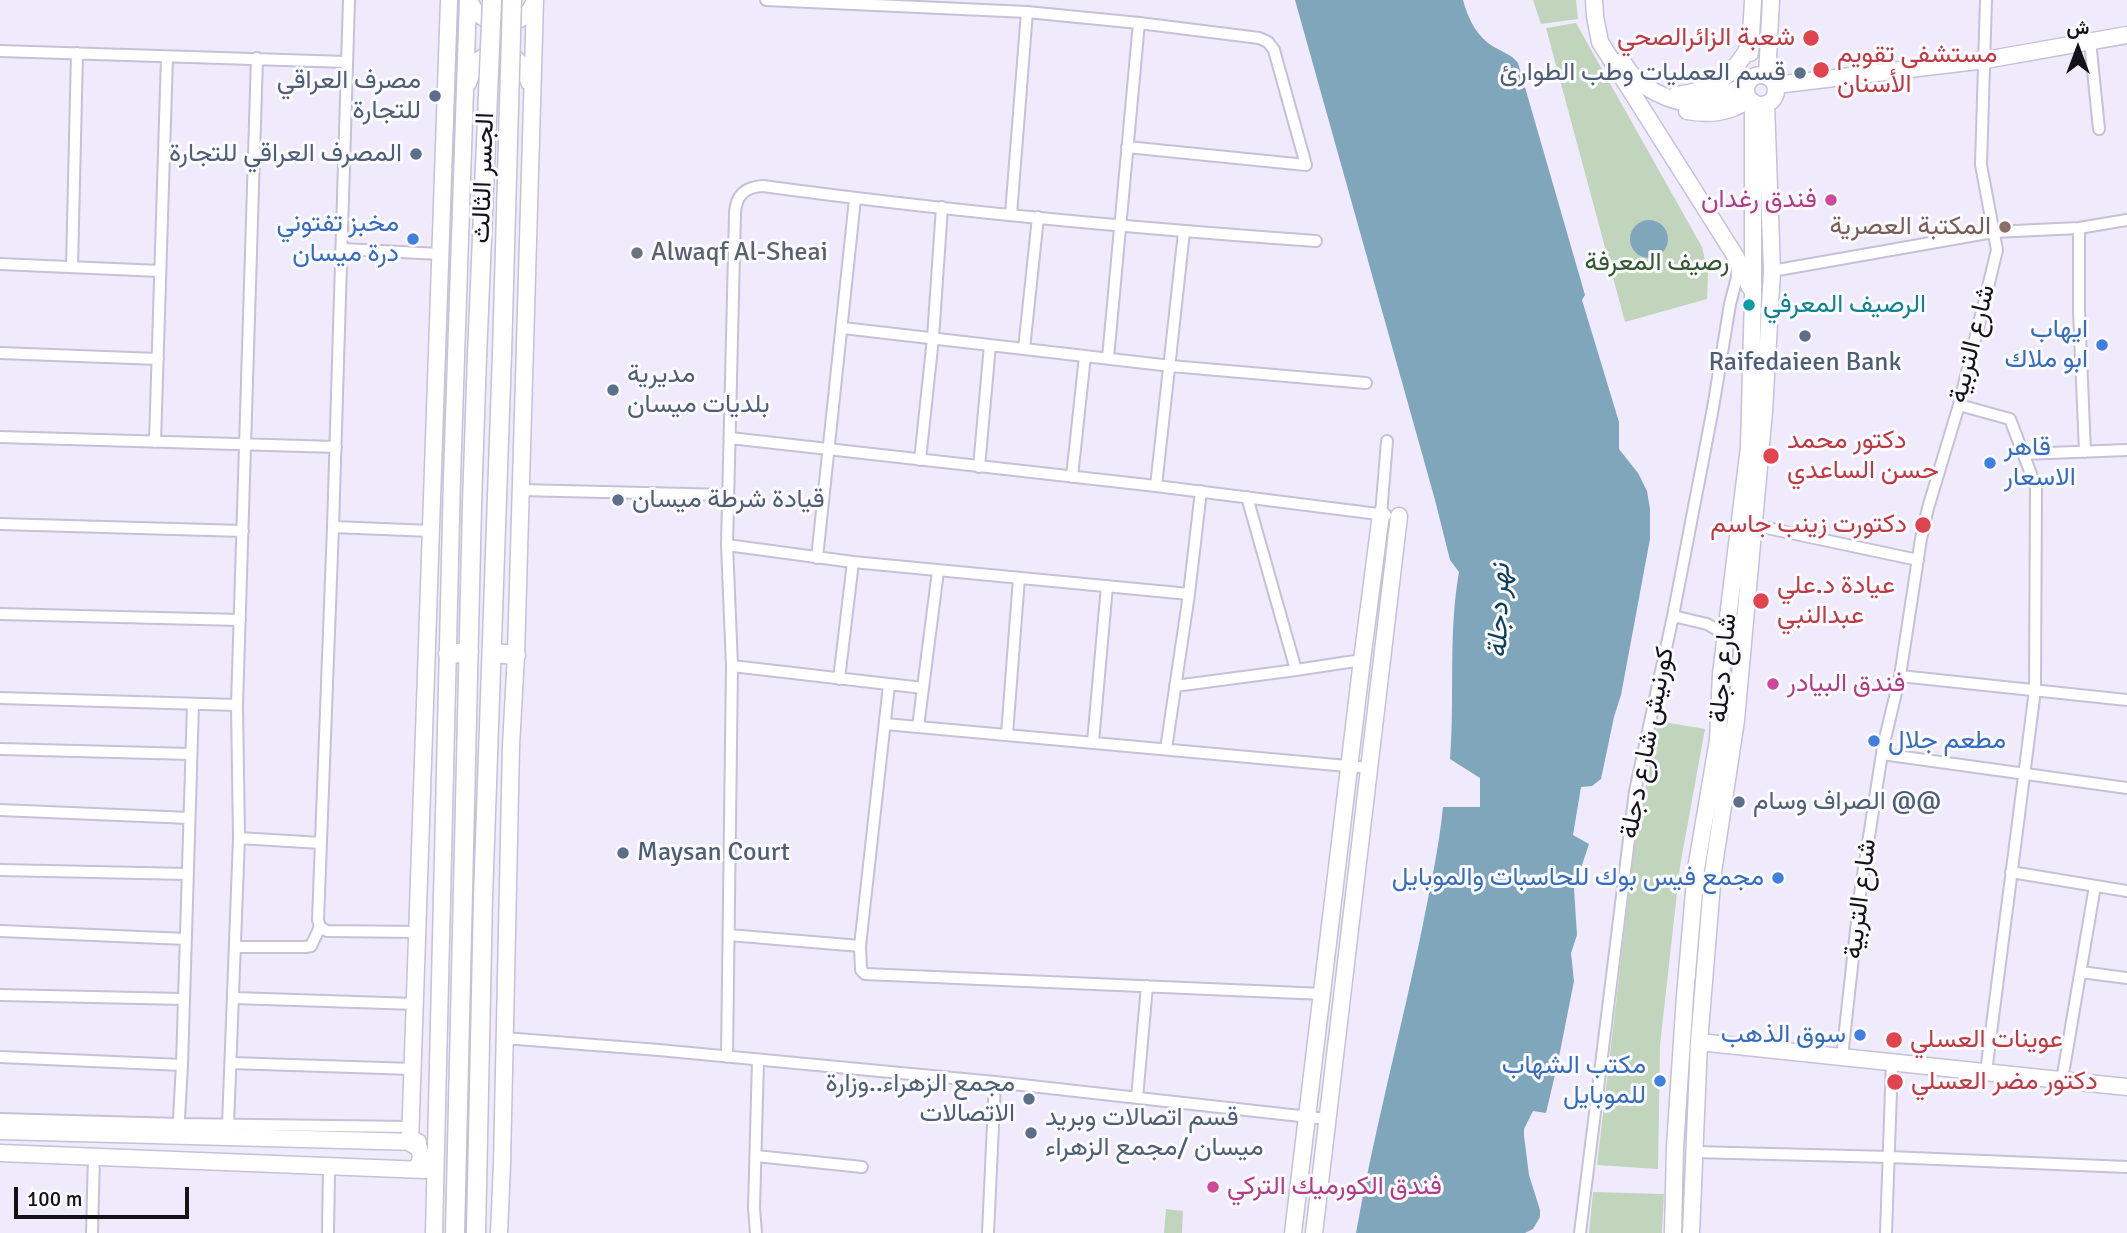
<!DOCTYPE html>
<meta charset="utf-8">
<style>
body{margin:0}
#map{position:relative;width:2127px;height:1233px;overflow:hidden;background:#efebfc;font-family:Signika,Vazirmatn,sans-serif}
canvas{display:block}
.north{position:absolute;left:2043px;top:14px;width:70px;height:70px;-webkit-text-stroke:5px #fbfbff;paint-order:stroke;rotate:0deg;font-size:19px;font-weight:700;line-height:28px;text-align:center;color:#141219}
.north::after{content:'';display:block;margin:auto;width:24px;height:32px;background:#141219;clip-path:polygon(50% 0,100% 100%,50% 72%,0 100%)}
.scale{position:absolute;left:14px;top:1187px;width:175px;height:32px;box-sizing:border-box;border:4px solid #141219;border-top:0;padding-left:9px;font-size:21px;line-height:24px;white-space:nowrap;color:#141219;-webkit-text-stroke:5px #fbfbff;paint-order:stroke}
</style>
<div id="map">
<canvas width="2127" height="1233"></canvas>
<div class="north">ش</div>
<div class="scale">100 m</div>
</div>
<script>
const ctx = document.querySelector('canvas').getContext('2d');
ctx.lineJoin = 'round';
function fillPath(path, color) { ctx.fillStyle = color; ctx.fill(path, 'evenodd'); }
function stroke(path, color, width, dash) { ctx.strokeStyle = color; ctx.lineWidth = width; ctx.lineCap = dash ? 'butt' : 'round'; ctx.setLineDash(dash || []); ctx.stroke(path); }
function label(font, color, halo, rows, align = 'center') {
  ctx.font = font + ' Signika,Vazirmatn,sans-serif'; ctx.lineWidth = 6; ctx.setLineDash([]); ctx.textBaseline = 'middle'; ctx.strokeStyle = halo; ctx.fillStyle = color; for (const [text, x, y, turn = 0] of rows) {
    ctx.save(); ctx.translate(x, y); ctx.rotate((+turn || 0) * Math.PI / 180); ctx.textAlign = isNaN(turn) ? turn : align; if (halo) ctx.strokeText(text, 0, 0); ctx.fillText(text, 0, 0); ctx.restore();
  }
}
fillPath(new Path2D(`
 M1533 0H1576L1578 19 1541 24Z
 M1576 23 1702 247 1708 273 1707 299 1625 322 1546 28Z
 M1658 721 1705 729 1680 866 1660 1045 1658 1169 1597 1165 1634 850Z
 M1593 1192 1664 1194 1662 1233H1589Z
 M1166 1209 1183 1211 1182 1233H1164Z`), '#c1d5bd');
fillPath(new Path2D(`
 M1295 0H1463C1468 19 1477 37 1494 47 1503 52 1512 55 1518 63L1585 295 1582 300 1619 422V449L1638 473 1647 491 1650 509V539L1621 695 1614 717 1601 779 1592 786 1581 787 1573 835 1589 844 1574 889 1577 935 1571 953 1574 981 1558 1062 1546 1113 1533 1111 1524 1129V1136L1529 1175 1540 1210V1217L1533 1229 1525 1233H1356C1374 1131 1401 1031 1422 929 1430 888 1439 848 1443 807H1480V778L1450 759C1455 697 1448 633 1459 572L1450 560 1435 500Z
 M1630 239a19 19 0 1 1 38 0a19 19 0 1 1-38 0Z`), '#80a6bc');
const street = new Path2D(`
 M349 0 333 527 318 920 320 927 327 931 418 932
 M766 0 1027 12 1139 23 1259 38 1268 42 1274 50 1306 165 1127 147
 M2090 41 2099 129
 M0 51 347 62
 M1011 214 1027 12
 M2079 228V310L2085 452
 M342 249 440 254
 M0 264 160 271
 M72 267 77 53
 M1772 271 1993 232 2079 228 2127 220
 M843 328 1171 366 1366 383
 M1024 349 1038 217
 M0 353 158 359
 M1108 358 1139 23
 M1959 405 2010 419 2036 487 2035 690 1986 1072
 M0 437 336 447
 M730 438 1156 486 1386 515
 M155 442 167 57
 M2023 454 2127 450
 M920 460 933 338 942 207
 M979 467 990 345
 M1072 477 1085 356
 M1156 486 1184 232
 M520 490 728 495
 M1247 497 1296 670 1362 660
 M1381 514 1387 441
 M0 524 243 531
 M1753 525 1918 560
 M333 527 431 531
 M727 545 853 562 1189 594
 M817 558 855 199
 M0 614 240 620
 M1673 616 1707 624 1726 635
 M732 666 923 688
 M1900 676 2127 700
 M839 679 853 562
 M889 685 860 946 861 970 865 974 1323 994
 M1175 686 1296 670
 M0 698 237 705
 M885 724 1369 768
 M918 727 938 571
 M1007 734 1019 578
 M1093 742 1107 586
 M0 749 191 754
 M1166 749 1189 594 1201 491
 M1882 754 2127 788
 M0 810 189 818
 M239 838 321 843
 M0 870 188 874
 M2011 872 2127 891
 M0 931 186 939
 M729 935 860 946
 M235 947H305L311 946 320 927
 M2081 972 2127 978
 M0 995 184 999
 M234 998 416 1004
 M504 1038 659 1050 995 1082 1327 1119
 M0 1057 182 1065
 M727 1057 732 666 727 545 735 213C736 195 745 187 763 186 946 211 1131 228 1316 241
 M1842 1057 1860 894 1883 747 1900 676 1921 539 1928 508 1959 405 1997 250 1981 165 1986 0
 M231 1063 413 1069
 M2062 1080 2095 886
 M1137 1098 1147 986
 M0 1119 179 1124 410 1127
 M228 1125 239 838 237 705 257 58
 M178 1136 182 1065 193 704
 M1694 1152 1889 1157 2127 1167
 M756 1156 862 1167
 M92 1233 94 1155
 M328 1233 329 1167
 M756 1233 754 1208 758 1060
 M988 1233 995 1082
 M1580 1233 1635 791 1673 616 1713 408 1730 304 1737 277 1736 262
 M1886 1233 1892 1062`);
const secondary = new Path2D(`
 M469 0C479 28 522 32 534 3
 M1594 0 1595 16 1600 42 1736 257 1750 287
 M1750 53 1753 0
 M1622 61C1626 67 1630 73 1635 78 1650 92 1680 106 1701 103 1716 101 1732 91 1747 85
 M1746 90a15 15 0 1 1 30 0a15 15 0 1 1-30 0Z
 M1767 76 1771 0
 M468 83C471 74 474 63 482 58 505 42 523 61 529 82
 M1776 85 1985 60 2127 35
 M1676 95C1710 92 1735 76 1750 44
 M1687 111C1710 115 1730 113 1749 99
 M1699 1042 2127 1087
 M0 1131 418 1142
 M0 1153 424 1170
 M416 1169C421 1162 422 1157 419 1148L410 1143 449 0
 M434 1233 452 477 468 0
 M499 1233 502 1164 511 746 516 655 535 0
 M1293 1233 1362 660 1381 514
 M1314 1233 1399 516
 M1673 1233 1675 1147 1685 996 1696 869 1718 740 1721 674 1749 447 1753 296V102
 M1691 1233 1699 1042 1713 872 1736 720 1764 411 1772 271 1766 104`);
const primary = new Path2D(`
 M493 653 516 655
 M448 654 469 652
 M455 1233 472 504 477 356
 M476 1233 483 898 502 354`);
stroke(street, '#c5c1d6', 14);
stroke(secondary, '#c5c1d6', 19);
stroke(primary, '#c5c1d6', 21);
stroke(street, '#fff', 10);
stroke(secondary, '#fff', 16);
stroke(primary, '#fff', 18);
const primaryBridge = new Path2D(`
 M502 354 512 0
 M477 356 492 0`);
stroke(primaryBridge, '#c5c1d6', 21, []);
stroke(primaryBridge, '#fff', 18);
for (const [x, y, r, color] of [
 [1811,38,9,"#e0444e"],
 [1821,70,9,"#e0444e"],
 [1800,73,7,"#5c6f8a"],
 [435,96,7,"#5c6f8a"],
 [416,154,7,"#5c6f8a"],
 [1831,200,7,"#d1479c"],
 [2005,227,7,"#8d6e63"],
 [413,239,7,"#3f7fe0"],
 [637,253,7,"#6b7280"],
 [1749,305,7,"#0f9aa8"],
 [1805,336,7,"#5c6f8a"],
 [2102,345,7,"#3f7fe0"],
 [613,390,7,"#5c6f8a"],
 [1771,456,9,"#e0444e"],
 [1990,463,7,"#3f7fe0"],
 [618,500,7,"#5c6f8a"],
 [1923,525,9,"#e0444e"],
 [1761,601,9,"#e0444e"],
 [1773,684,7,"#d1479c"],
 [1874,741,7,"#3f7fe0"],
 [1739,802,7,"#5c6f8a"],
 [623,853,7,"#5c6f8a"],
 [1778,878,7,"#3f7fe0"],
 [1860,1035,7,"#3f7fe0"],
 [1894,1040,9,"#e0444e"],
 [1660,1081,7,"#3f7fe0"],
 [1895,1082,9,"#e0444e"],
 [1029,1099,7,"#5c6f8a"],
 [1031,1133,7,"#5c6f8a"],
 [1213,1187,7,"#d1479c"]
]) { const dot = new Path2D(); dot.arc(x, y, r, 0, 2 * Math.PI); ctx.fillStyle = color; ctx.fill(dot); stroke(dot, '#fbfbff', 2.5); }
label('26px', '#be3a42', '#fbfbff', [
 ["شعبة الزائرالصحي",1795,38,"right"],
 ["مستشفى تقويم",1837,55],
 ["الأسنان",1837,85],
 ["دكتور محمد",1787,441],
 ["حسن الساعدي",1787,471],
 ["دكتورت زينب جاسم",1907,525,"right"],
 ["عيادة د.علي",1777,586],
 ["عبدالنبي",1777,616],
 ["عوينات العسلي",1910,1040],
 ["دكتور مضر العسلي",1911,1082]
], 'left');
label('26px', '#4e5e75', '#fbfbff', [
 ["قسم العمليات وطب الطوارئ",1786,73,"right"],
 ["مصرف العراقي",421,81,"right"],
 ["للتجارة",421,111,"right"],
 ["المصرف العراقي للتجارة",402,154,"right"],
 ["Raifedaieen Bank",1805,363,"center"],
 ["مديرية",627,375],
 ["بلديات ميسان",627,405],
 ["قيادة شرطة ميسان",632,500],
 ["الصراف وسام @@",1753,802],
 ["Maysan Court",637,853],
 ["مجمع الزهراء..وزارة",1015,1084,"right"],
 ["الاتصالات",1015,1114,"right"],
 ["قسم اتصالات وبريد",1045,1118],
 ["ميسان /مجمع الزهراء",1045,1148]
], 'left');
label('26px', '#141219', '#fbfbff', [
 ["الجسر الثالث",484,178,-88],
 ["شارع التربية",1973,344,-76],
 ["شارع دجلة",1724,668,-85],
 ["كورنيش شارع دجلة",1648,743,-79],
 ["شارع التربية",1861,899,-83]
]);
label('26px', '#b23c85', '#fbfbff', [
 ["فندق رغدان",1817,200,"right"],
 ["فندق البيادر",1787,684],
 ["فندق الكورميك التركي",1227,1187]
], 'left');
label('26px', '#366cbe', '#fbfbff', [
 ["مخبز تفتوني",399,224],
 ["درة ميسان",399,254],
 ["ايهاب",2088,330],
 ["ابو ملاك",2088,360],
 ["قاهر",2004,448,"left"],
 ["الاسعار",2004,478,"left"],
 ["مطعم جلال",1888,741,"left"],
 ["مجمع فيس بوك للحاسبات والموبايل",1764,878],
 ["سوق الذهب",1846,1035],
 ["مكتب الشهاب",1646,1066],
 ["للموبايل",1646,1096]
], 'right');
label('26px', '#785e54', '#fbfbff', [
 ["المكتبة العصرية",1991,227]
], 'right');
label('26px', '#5b616d', '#fbfbff', [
 ["Alwaqf Al-Sheai",651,253]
], 'left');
label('26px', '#32582c', '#fbfbff', [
 ["رصيف المعرفة",1657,263]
]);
label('26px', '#0d838f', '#fbfbff', [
 ["الرصيف المعرفي",1763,305]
], 'left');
label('italic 28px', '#0a3f56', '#fbfbff', [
 ["نهر دجلة",1500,611,-88]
]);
</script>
